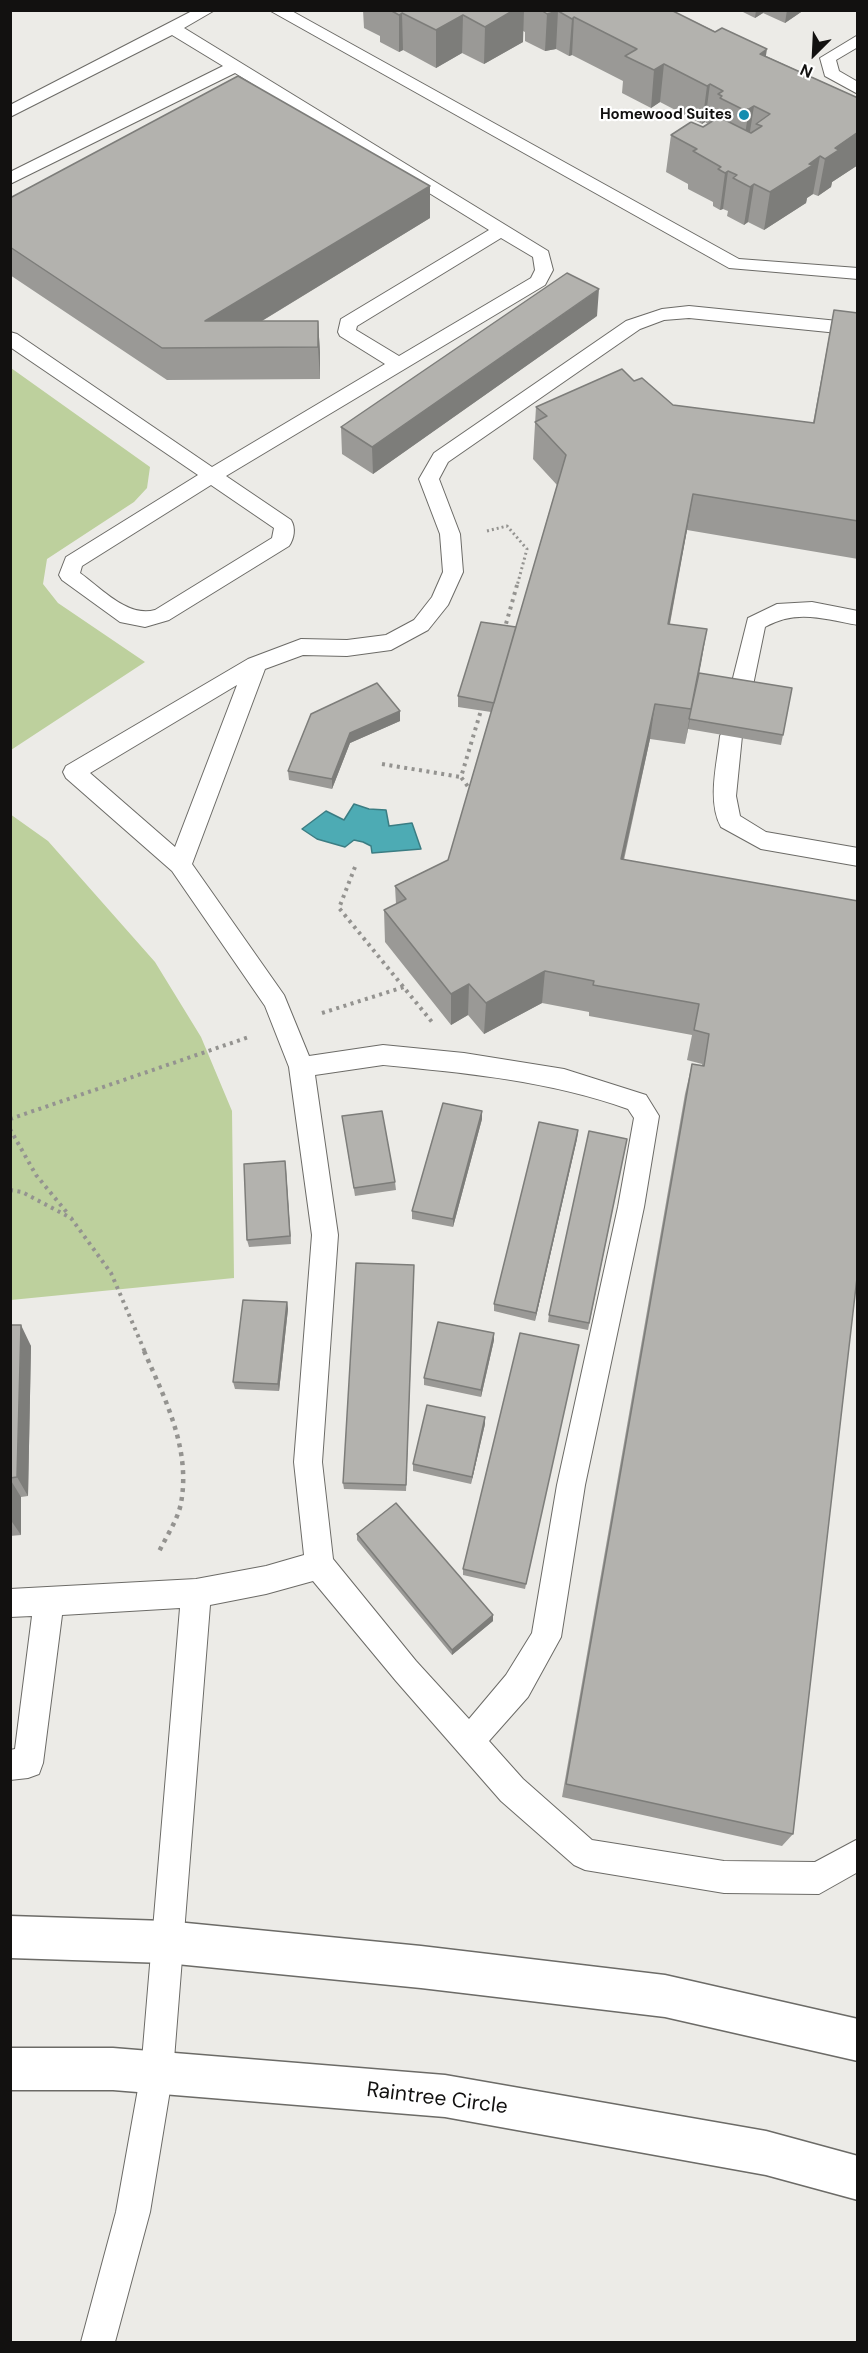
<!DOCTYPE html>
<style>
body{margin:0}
#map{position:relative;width:868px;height:2353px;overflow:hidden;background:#ecebe7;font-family:"DM Sans",sans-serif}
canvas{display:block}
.frame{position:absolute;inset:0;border:12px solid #121110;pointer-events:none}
.north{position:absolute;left:784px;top:24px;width:60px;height:60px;-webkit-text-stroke:4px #fff;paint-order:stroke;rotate:204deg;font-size:16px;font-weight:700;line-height:24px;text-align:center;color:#121110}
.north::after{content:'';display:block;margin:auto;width:21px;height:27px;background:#121110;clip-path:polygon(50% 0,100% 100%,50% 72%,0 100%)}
</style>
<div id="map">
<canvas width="868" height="2353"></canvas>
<div class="frame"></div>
<div class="north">N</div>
</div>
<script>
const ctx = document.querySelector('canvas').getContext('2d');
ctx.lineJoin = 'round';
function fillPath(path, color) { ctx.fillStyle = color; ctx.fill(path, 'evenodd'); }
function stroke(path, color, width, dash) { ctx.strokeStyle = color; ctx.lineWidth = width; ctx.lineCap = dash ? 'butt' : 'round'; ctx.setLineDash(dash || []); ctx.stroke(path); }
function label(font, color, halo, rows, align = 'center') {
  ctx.font = font + ' "DM Sans",sans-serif'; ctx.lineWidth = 4.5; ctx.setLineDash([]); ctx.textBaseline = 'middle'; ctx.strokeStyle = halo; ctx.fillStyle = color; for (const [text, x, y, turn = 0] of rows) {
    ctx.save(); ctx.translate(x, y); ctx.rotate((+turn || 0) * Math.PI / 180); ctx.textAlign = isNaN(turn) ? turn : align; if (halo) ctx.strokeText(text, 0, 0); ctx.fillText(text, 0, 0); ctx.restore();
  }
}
fillPath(new Path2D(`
 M11 368 150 467 147 488 134 502 47 559 43 584 58 603 145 662 11 750Z
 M10 814 48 841 155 962 201 1037 232 1111 234 1278 11 1300Z`), '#bdd09d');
const water = new Path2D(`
 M354 804 369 809 386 810 389 826 412 823 421 849 372 853 371 846 363 842 354 840 345 847 317 839 302 829 326 811 344 820Z`);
fillPath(water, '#4dabb4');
stroke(water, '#3b7d83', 1.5);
const lane = new Path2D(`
 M194 10H215L184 28 548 251 553 270 545 285 226 476 291 520C296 528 294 539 289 546L169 620 145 627 120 622 62 580 59 575 66 557 198 475 10 347V332L17 334 212 467 385 364 340 336 338 332 341 319 489 230 235 73 10 184V172L223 66 172 35 10 117V105ZM501 238 533 257 535 270 531 278 399 356 356 330 357 326ZM211 485 274 528 272 538 155 610C128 618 101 588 80 573L82 566Z
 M269 10H290L739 259 858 268V279L729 268Z
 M858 35V47L836 60 839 71 858 82V94L825 76 820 58Z
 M689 306 858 323V335L689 318 664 320 640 329 448 462 439 479 460 534 463 572 448 605 428 630 391 650 347 656 303 655 265 669 192 864 284 995 309 1056 383 1045 464 1053 564 1069 646 1095 659 1116 644 1207 585 1485 561 1637 528 1697 489 1741 523 1779 592 1840 724 1861 815 1862 858 1839V1872L819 1894 724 1893 585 1870 574 1865 501 1801 396 1681 313 1581 266 1594 210 1605 173 2072 150 2212 115 2342H81L116 2212 141 2072 180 1608 62 1615 43 1763 39 1774 28 1778 10 1780V1750L15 1749 32 1616 10 1617V1589L196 1579 266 1566 304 1555 294 1462 312 1235 289 1067 265 1006 172 871 66 778 63 772 66 766 248 659 301 639 347 640 386 635 414 620 432 597 443 572 440 534 419 479 434 453 626 321 662 309ZM237 685 175 847 90 773ZM383 1065C466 1073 550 1081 628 1109L634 1118 618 1207 557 1485 532 1633 506 1675 469 1719 416 1661 333 1559 322 1462 338 1235 315 1075Z
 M812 602 858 611V625C823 619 797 609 765 627L752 690 749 696 741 698 733 696 730 690 748 618 777 604Z
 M731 728 739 730 742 736 736 796 740 816 766 832 858 848V866L761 849 721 827C707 801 717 764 720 736L723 730Z`);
const secondary = new Path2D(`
 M10 1916 166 1921 421 1946 665 1975 858 2019V2061L665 2017 421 1988 166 1963 10 1958Z
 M10 2048H113L445 2075 766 2131 858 2156V2200L766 2175 445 2117 113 2090H10Z`);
stroke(lane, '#6c6b67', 2);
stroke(secondary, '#6c6b67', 3);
stroke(new Path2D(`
 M487 531 507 526 527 549 517 586`), '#949390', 3, [2, 3]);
stroke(new Path2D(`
 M504 631 517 585
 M382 764 461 777
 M474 789 469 788 461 777 482 707
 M355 867 339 908 432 1022
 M322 1013 404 987
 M10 1119 249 1037
 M10 1129 36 1175 69 1215
 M10 1190 22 1192 71 1218 111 1273 145 1352`), '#949390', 4, [3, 4.5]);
stroke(new Path2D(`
 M144 1351C165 1399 191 1449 181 1503 178 1520 165 1538 158 1554`), '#949390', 4.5, [4, 5]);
fillPath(lane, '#fff');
fillPath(secondary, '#fff');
fillPath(new Path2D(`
 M363 10H671L766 56 858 98V165L832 182 831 187 818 196 813 194 807 198 806 203 764 230 748 222 744 225 727 216 728 211 723 209 720 210 713 206V202L688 189V184L666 172 671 135 703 127 708 124 705 122 702 124 660 102 651 108 622 93 623 81 572 55 569 56 556 49 545 51 525 41V32L523 31V42L484 64 462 53 436 68 403 50 399 52 380 42V36L364 28Z
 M739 10H804L785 23 763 13 755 18Z
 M10 198 430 218 262 321H318L320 353V379L167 380 10 275Z
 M834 310 858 313V559L687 530 670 624 699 673 783 735 781 745 688 729 685 744 650 739 624 860 858 901 793 1834 782 1846 562 1797 685 1094 692 1064 702 1066V1064L687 1060 692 1035 589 1016V1012L542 1003 484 1034 468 1015 451 1025 385 942 384 910 396 904 395 886 448 860 491 712 458 707V696L516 627 557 485 533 459 536 407 634 381 673 405 813 423Z
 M597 316 373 474 342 454 341 427Z
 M311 714 400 721 350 743 332 789 289 780 288 771Z
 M482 1111V1119L453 1227 412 1219V1211Z
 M342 1116 395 1182 396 1190 355 1196Z
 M578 1130 577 1139 535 1321 494 1311V1304Z
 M627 1139 588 1330 548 1322 549 1315Z
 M285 1161 291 1244 249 1247 247 1240Z
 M414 1273 406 1491 344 1489 343 1483Z
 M287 1302 288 1309 279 1391 235 1389 233 1382Z
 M10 1325 31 1346 28 1496 21 1497V1535L10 1536Z
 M494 1333V1340L481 1397 424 1385V1378Z
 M577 1353 525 1589 463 1575V1569Z
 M485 1424 471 1484 413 1471V1464Z
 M357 1534 493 1615V1621L452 1655 357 1540Z`), '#9a9996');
fillPath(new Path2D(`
 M514 10H524L523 42 484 64 485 27Z
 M756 10H763V13L755 18Z
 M787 10H804L785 23Z
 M558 11 556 49 545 51 547 14Z
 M402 13 403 50 399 52V15Z
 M463 15 462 53 436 68V30Z
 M574 17 572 55 569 56 572 19Z
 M767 49 761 87 760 54Z
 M664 64 660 102 651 108 654 70Z
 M710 84 705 122 702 124 707 86Z
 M754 106 748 144 743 147 749 109Z
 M858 127V165L832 182 831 187 818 196 825 159 835 148Z
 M820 156 813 194 807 198 806 203 764 230 770 192Z
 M728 171 723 209 720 210 725 173Z
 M754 184 748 222 744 225 750 187Z
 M430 186V218L219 347 205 321Z
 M599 289 597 316 373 474 372 447Z
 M318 321 320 353V379L318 347Z
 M693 494 687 530 663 659 668 624Z
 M707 629 701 664 685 744 691 709Z
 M655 704 650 739 616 892 621 859Z
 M400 711V721L350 743 332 789V779L350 733Z
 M545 971 542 1003 484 1034 486 1003Z
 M469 984 468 1015 451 1025V994Z
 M482 1111V1119L453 1227V1219Z
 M578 1130 577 1139 535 1321 536 1313Z
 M285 1161 286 1169 291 1244 290 1236Z
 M287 1302 288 1309 279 1391 278 1384Z
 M21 1325 31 1346 28 1496 17 1477Z
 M494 1333V1340L481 1397V1390Z
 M485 1417V1424L471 1484 472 1477Z
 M10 1479 21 1497V1535L10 1519Z
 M493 1615V1621L452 1655V1650Z`), '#7d7d7a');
const building = new Path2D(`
 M390 10H514L485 27 463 15 436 30 402 13 399 15Z
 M541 10H671L715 32 722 28 767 49 760 54 858 98V132L835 148 839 150 825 159 820 156 809 164 813 165 770 192 754 184 750 187 733 178 737 175 728 171 725 173 718 169 721 167 693 151 697 149 671 135 691 122 703 127 719 117 751 133 762 126 756 124 770 114 754 106 749 109H742L720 98 722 96 718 94 723 91 710 84 707 86 664 64 654 70 625 56 637 49 574 17 572 19 558 11 547 14Z
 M238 76 430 186 205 321H318V347L162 348 10 247V198Z
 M567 273 599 289 372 447 341 427Z
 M834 310 858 313V521L693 494 668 624 707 629 703 648 691 709 655 704 621 859 858 901V1269L793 1834 566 1784 692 1064 704 1066 709 1034 694 1030 699 1004 593 985 594 981 545 971 486 1003 469 984 451 994 384 910 406 899 395 886 448 860 566 455 535 422 547 416 536 407 622 369 634 381 642 378 673 405 814 423Z
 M481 622 516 627 494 703 458 696Z
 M699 673 792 688 783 735 689 719Z
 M377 683 400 711 350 733 332 779 288 771 311 714Z
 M443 1103 482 1111 453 1219 412 1211Z
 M382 1111 395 1182 354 1188 342 1116Z
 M539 1122 578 1130 536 1313 494 1304Z
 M589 1131 627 1139 589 1323 549 1315Z
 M285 1161 290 1236 247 1240 244 1164Z
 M356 1263 414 1265 406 1485 343 1483Z
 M243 1300 287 1302 278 1384 233 1382Z
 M438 1322 494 1333 481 1390 424 1378Z
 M10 1325H21L17 1477 10 1478Z
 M520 1333 579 1345 526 1584 463 1569Z
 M427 1405 485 1417 472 1477 413 1464Z
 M396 1503 493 1615 452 1650 357 1534Z`);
fillPath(building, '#b3b2ae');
stroke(building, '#7d7d7a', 1.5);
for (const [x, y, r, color] of [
 [744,115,6,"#158caf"]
]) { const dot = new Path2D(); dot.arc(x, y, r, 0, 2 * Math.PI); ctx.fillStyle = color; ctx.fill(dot); stroke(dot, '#fff', 2); }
label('bold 15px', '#121110', '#fff', [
 ["Homewood Suites",732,115]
], 'right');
label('21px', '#121110', '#fff', [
 ["Raintree Circle",437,2099,7]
]);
</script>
